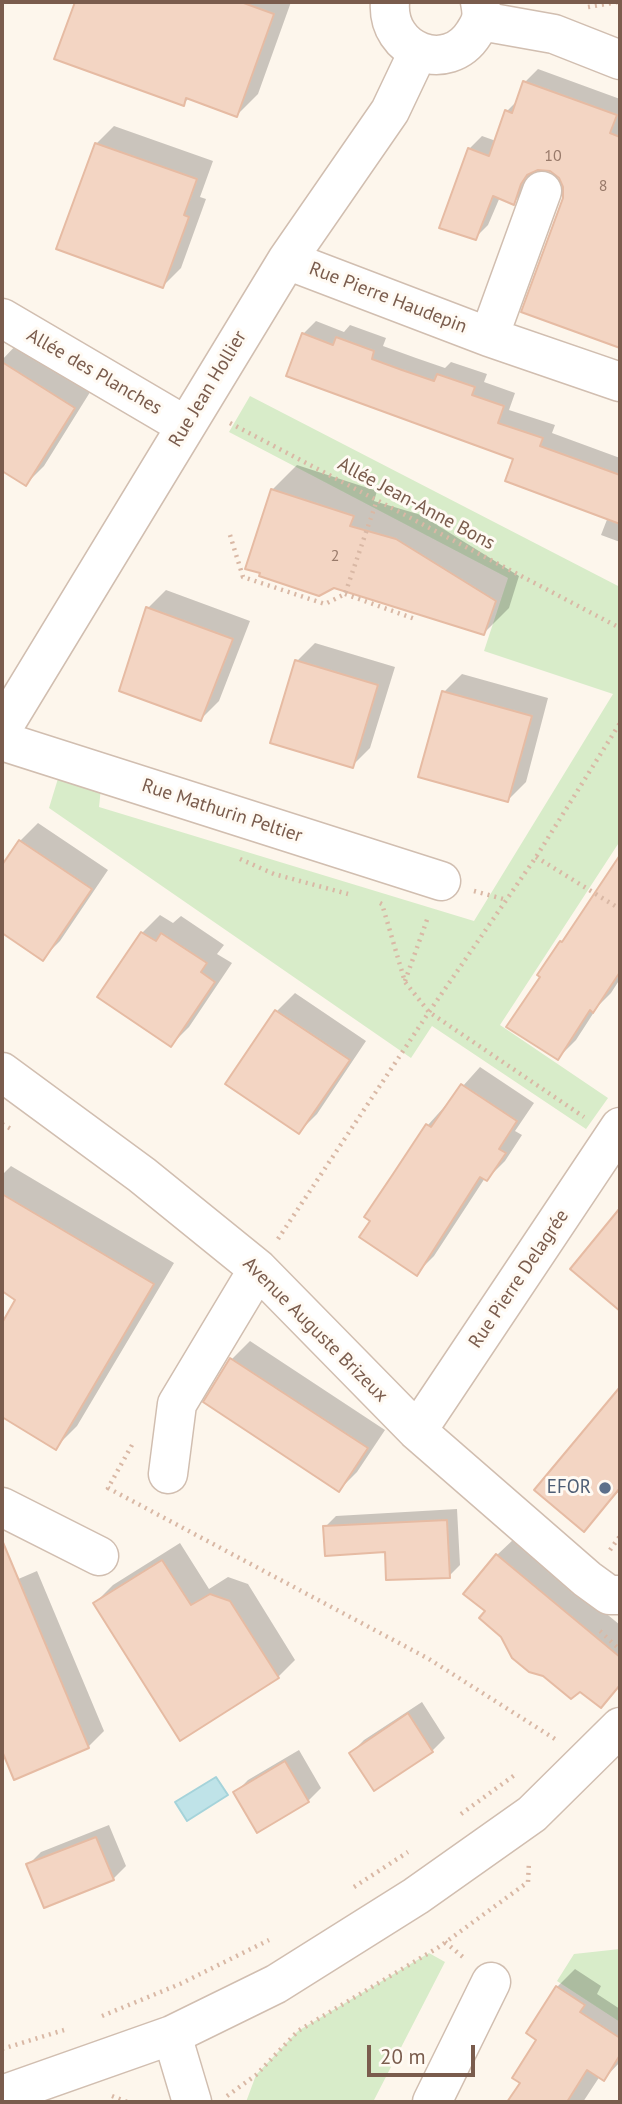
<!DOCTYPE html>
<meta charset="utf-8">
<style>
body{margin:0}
#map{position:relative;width:622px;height:2104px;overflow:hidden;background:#fdf6ec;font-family:"PT Sans",sans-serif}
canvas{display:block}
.frame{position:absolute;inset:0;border:4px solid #7a5c4d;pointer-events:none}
.scale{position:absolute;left:367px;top:2045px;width:108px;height:32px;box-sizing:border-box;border:4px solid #7a5c4d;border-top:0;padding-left:9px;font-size:21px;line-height:24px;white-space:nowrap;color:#7a5c4d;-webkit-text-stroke:5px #fffaf3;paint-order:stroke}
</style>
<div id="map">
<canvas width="622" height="2104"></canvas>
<div class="frame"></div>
<div class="scale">20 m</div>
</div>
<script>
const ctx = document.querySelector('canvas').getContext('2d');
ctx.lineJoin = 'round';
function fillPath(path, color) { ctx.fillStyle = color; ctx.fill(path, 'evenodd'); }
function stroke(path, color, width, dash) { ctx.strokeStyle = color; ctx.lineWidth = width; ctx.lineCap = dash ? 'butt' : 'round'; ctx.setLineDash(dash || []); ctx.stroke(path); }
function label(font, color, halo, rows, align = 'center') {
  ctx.font = font + ' "PT Sans",sans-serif'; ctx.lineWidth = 6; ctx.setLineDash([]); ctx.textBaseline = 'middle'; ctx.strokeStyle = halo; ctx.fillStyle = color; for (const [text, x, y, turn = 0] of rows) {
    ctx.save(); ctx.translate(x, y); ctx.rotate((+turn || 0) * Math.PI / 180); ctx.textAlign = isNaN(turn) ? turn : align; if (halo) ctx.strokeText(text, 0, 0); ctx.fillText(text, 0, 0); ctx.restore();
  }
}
fillPath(new Path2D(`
 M250 396 620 587V841L500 1025 608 1098 586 1129 432 1026 411 1058 49 808 60 772 101 788 99 807 474 921 613 694 484 651 508 578 229 432Z
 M620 1949V2022L557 1981 574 1954Z
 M429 1953 445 1962 373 2102H246L256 2075 298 2031Z`), '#d8ecc9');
const water = new Path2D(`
 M216 1777 228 1795 187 1821 175 1802Z`);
fillPath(water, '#bfe3e8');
stroke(water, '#a5d3da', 2);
fillPath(new Path2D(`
 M77 2H291L258 94 237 115 189 98 183 104 57 58Z
 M538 69 620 99V346L524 311 564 199 565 186 560 175 549 169H534L526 190 513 203 500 197 488 225 475 238 469 149 482 136 496 141 507 111 518 100 525 82Z
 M114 126 213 161 200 197 206 199 181 268 163 286 96 144Z
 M316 321 344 332 350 325 386 338 383 346 416 358 445 368 451 362 487 374 484 382 515 393 509 410 555 425 552 433 620 458V542L601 535 608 517 516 458 303 334Z
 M18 343 92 389 44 466 26 484 2 469V360Z
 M297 465 377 491 374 501 421 515 519 576 509 608 484 633 334 586 272 490Z
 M166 590 250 621 219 701 201 719 148 608Z
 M315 643 395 667 370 748 352 766 297 661Z
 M462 674 548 698 526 782 508 800 444 692Z
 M38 823 108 870 60 941 42 959 2 931V869L20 841Z
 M620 858V979L611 993 598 1006 576 1040 558 1058 542 976 561 942 570 933Z
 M160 915 173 923 181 916 224 945 217 954 232 963 189 1027 171 1045 142 933Z
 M295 993 366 1041 317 1114 299 1132 228 1083 277 1011Z
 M480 1067 534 1103 515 1131 522 1135 505 1161 487 1179 485 1178 434 1256 416 1274 428 1125Z
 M11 1166 174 1263 77 1426 56 1447 2 1415V1326L18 1299 2 1289V1175Z
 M250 1341 385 1430 357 1472 339 1490 206 1402 232 1359Z
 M620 1389V1490L584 1529 536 1489Z
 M457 1509 460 1565 449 1576 325 1527 336 1516Z
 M515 1538 620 1625V1686L601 1706 487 1611 497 1555Z
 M180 1543 209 1589 228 1577 248 1584 295 1660 278 1677 95 1603 113 1585Z
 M37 1571 104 1731 88 1747 15 1778 2 1747V1586Z
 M422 1702 445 1738 432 1751 375 1788 351 1753 364 1740Z
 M299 1750 321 1788 308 1801 235 1793 248 1780Z
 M109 1825 126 1866 113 1879 28 1865 41 1852Z
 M575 1969 601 1986 597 1994 620 2009V2062L604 2079 600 2076 583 2102H510L522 2083 557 1987Z`), '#0003');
const building = new Path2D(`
 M75 2H241L274 14 237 117 186 98 184 106 54 59Z
 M523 81 617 115 610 133 620 137V348L521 312 563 198V187L559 178 550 171 538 170 527 175 521 184 514 205 493 196 476 240 439 228 468 148 489 156 505 110 512 113Z
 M95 143 197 179 184 215 189 217 163 288 56 249Z
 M302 333 333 345 336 337 374 351 372 359 402 370 434 381 437 374 475 387 472 395 504 406 498 423 543 438 540 446 620 475V524L505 481 513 459 286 376Z
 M2 362 75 408 26 486 2 471Z
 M271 489 354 516 350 526 396 539 496 601 484 635 334 588 319 596 259 576 260 573 245 569Z
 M146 607 233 639 201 721 119 691Z
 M295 660 378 685 353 768 270 743Z
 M442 691 532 716 508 802 418 777Z
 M19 840 92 889 43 961 2 933V865Z
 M620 855V972L593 1013 590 1010 558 1060 506 1027 540 977 537 975 560 941 562 942Z
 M141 932 156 941 161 933 207 963 201 972 215 982 171 1047 97 997Z
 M275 1010 350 1060 299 1134 225 1084Z
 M461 1084 517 1121 499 1149 506 1153 487 1181 480 1177 417 1276 359 1237 370 1221 364 1217 393 1174 426 1124 431 1127Z
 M2 1194 154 1284 56 1450 2 1417V1323L15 1300 2 1291Z
 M620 1208V1311L570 1269Z
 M230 1358 368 1448 339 1492 203 1402Z
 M620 1387V1488L584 1532 534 1490Z
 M447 1520 450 1578 386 1580 385 1552 325 1556 323 1526Z
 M2 1540 89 1748 14 1780 2 1751Z
 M496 1554 620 1657V1685L601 1708 580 1692 571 1699 543 1676 529 1672 512 1658 501 1637 479 1618 485 1611 463 1594Z
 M162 1560 191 1605 210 1594 230 1601 279 1678 180 1741 93 1603Z
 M408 1713 433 1752 374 1791 349 1753Z
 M285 1761 309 1802 257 1833 233 1792Z
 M96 1837 114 1880 44 1908 26 1864Z
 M556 1986 585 2005 580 2012 620 2038V2055L604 2081 587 2070 567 2102H507L520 2083 512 2078 536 2040 526 2033Z`);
fillPath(building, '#f3d5c3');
stroke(building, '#e6bba3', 2);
const minor = new Path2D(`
 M390 2C386 52 448 75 474 33 477 28 480 24 481 18 482 13 481 7 480 2
 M481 21 554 34 620 60
 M287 260 489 337 620 382
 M2 318 186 426
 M489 337 542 191
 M2 729 287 260 390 111 418 52
 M2 741 441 881
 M2 1072 142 1175 258 1269 417 1431 587 1579 609 1595H620
 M417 1431 620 1127
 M168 1474 177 1404 258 1269
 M2 1507 99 1556
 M172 2035 192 2102
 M2 2095 172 2035 276 1984 416 1896 532 1814 620 1727
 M432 2102 491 1982`);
stroke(minor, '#d1beb0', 41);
stroke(new Path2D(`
 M588 7 618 2
 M230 423 620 628
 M230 535 243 577 325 604 345 594 377 500
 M345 594 415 619
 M536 857 620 909
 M240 859 274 874 348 894
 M474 891 507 900
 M380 903 382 904 405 982 429 1012 584 1117
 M405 981 428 917
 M2 1124 13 1130
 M278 1239 429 1012 536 857 620 723
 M132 1445 108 1488 429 1659 555 1739
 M610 1550 620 1536
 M600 1631 620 1650
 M461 1814 516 1774
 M354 1887 408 1852
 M445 1942 464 1958
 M102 2016 180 1984 269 1940
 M2 2049 64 2030
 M112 2096 127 2102
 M227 2096 256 2075 298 2031 439 1947 528 1882 529 1862`), '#d9b8a5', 4.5, [2, 5]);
stroke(minor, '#fff', 38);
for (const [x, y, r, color] of [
 [605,1488,7,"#5c6f8a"]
]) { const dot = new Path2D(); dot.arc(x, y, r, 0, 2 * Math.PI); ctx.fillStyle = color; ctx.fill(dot); stroke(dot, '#fffaf3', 2.5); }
label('16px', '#987a6a', null, [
 ["10",553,156],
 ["8",603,186],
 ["2",335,556]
]);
label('19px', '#7a5c4d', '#fffaf3', [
 ["Rue Pierre Haudepin",388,298,21],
 ["Allée des Planches",94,372,30],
 ["Rue Jean Hollier",208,389,-59],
 ["Allée Jean-Anne Bons",416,504,28],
 ["Rue Mathurin Peltier",222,811,18],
 ["Rue Pierre Delagrée",519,1279,-56],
 ["Avenue Auguste Brizeux",315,1330,45]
]);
label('19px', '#4e5e75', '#fffaf3', [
 ["EFOR",591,1488]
], 'right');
</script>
